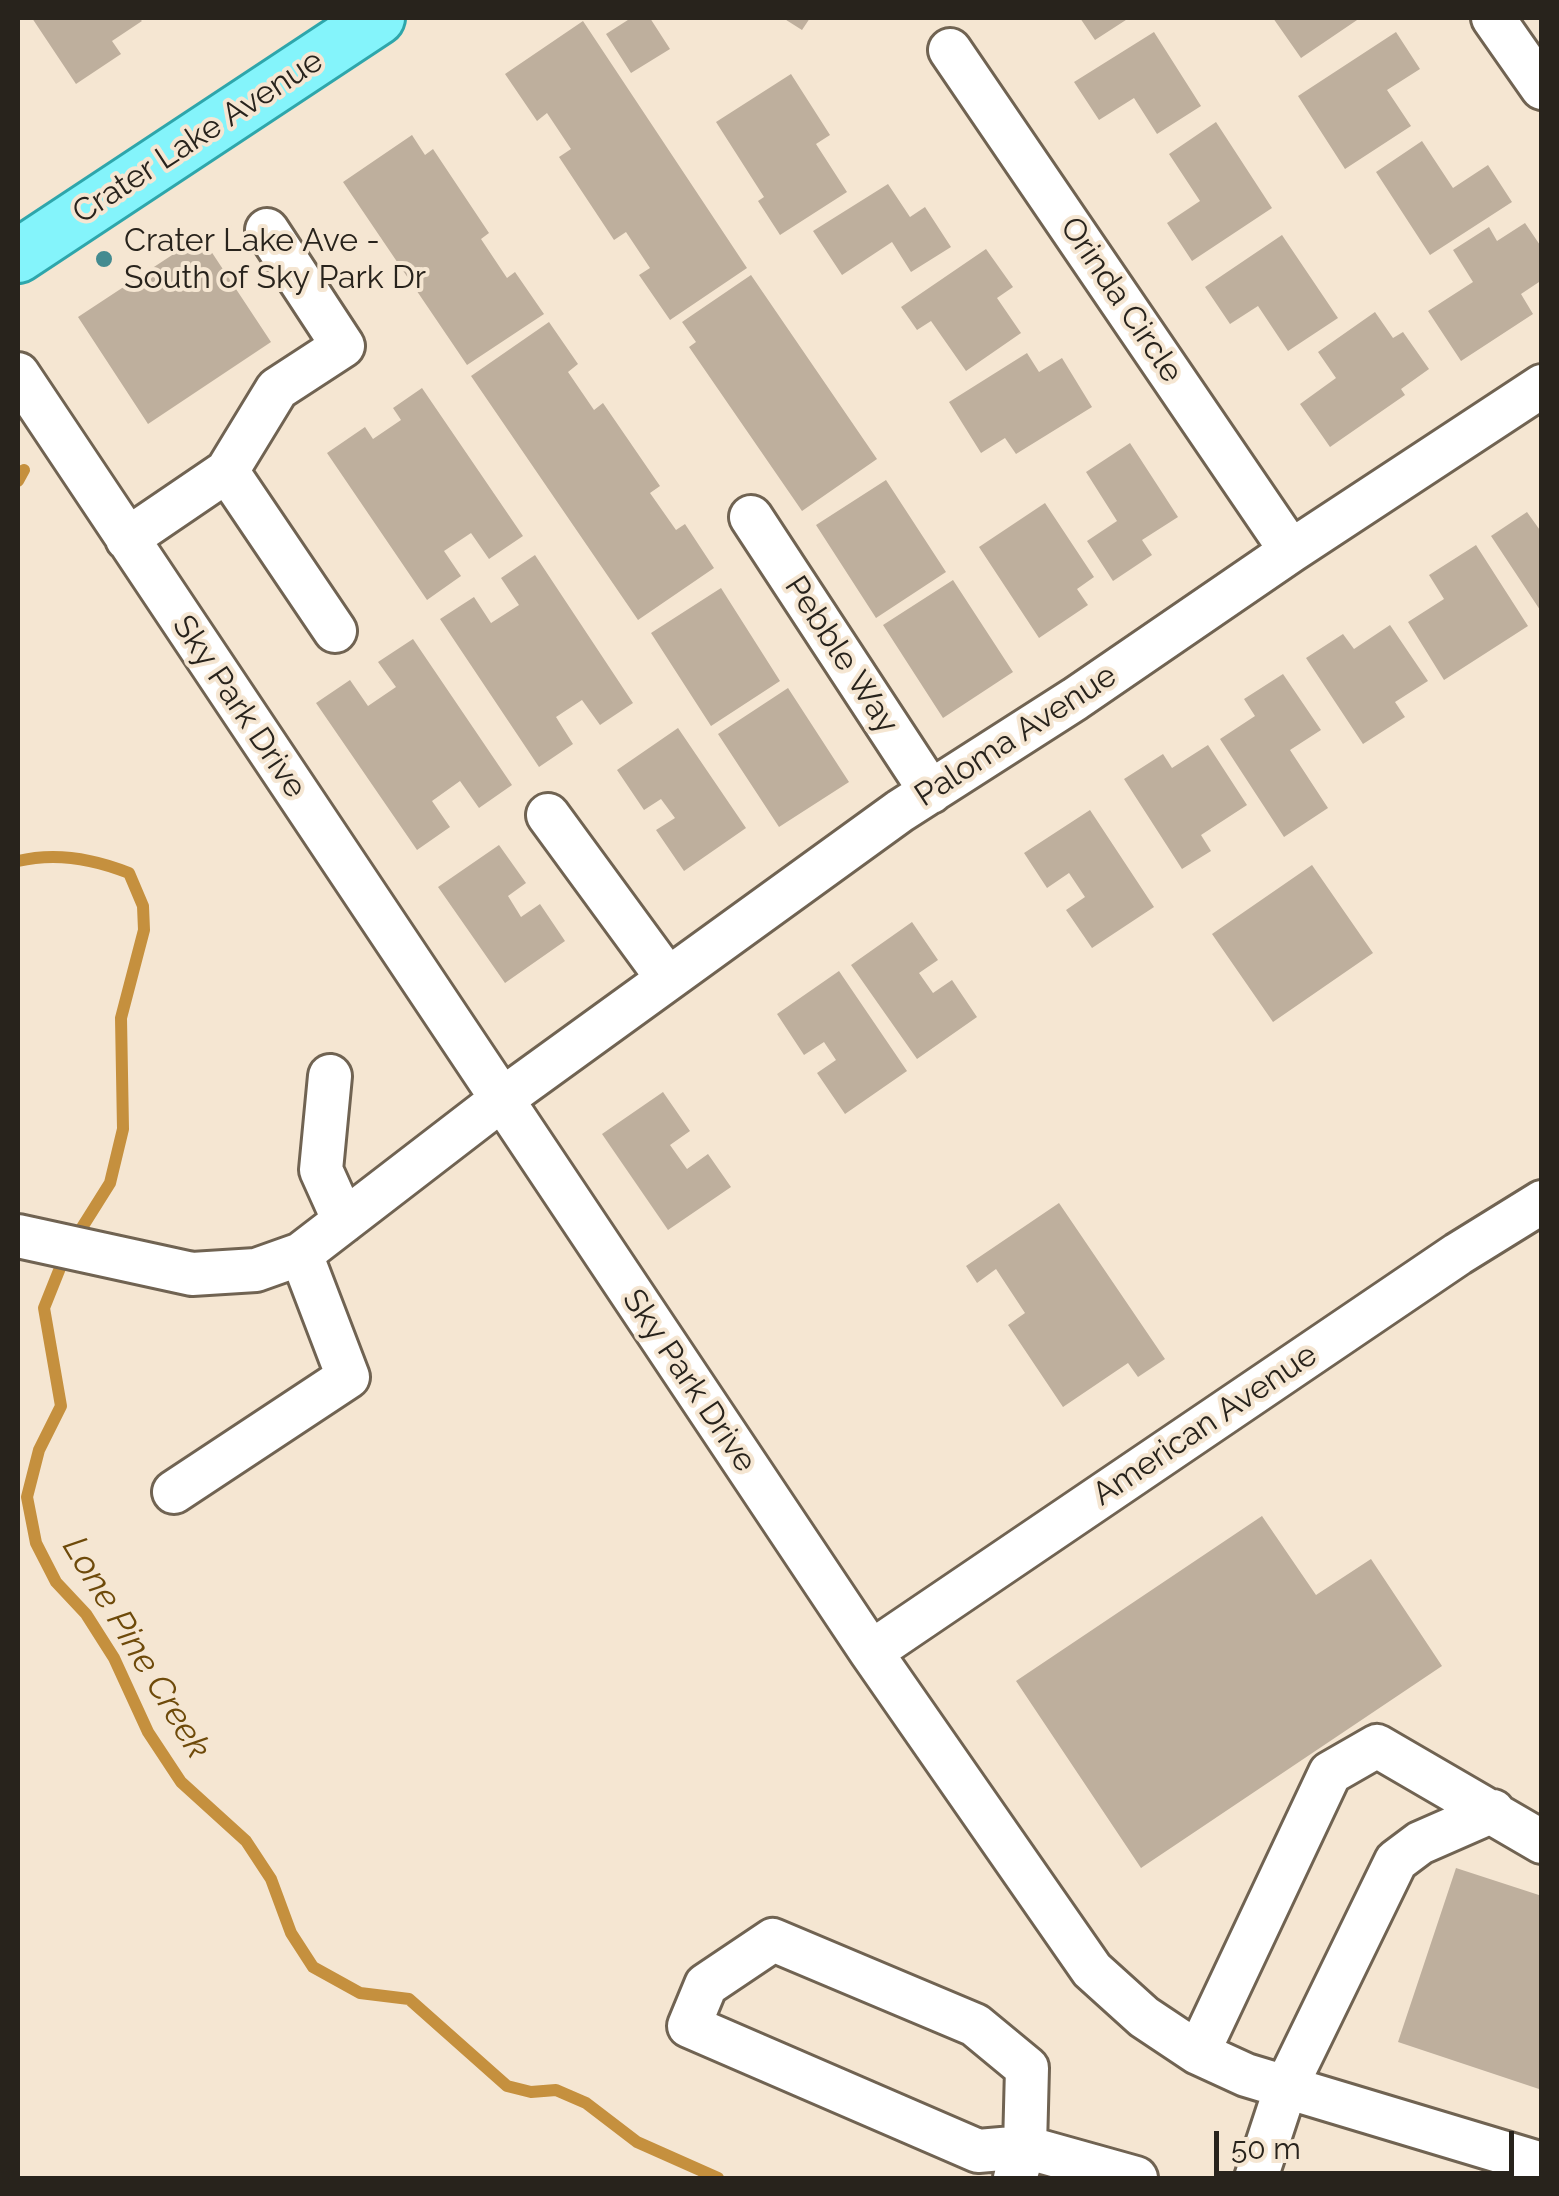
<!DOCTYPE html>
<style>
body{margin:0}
#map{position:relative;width:1559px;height:2196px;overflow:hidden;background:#f5e6d2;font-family:Raleway,sans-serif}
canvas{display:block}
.frame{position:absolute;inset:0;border:20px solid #28231c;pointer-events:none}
.scale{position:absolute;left:1214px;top:2131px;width:300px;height:45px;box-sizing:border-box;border:5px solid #28231c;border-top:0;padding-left:12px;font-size:30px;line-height:35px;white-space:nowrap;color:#28231c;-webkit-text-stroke:8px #f5e6d2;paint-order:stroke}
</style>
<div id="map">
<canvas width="1559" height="2196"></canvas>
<div class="frame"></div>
<div class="scale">50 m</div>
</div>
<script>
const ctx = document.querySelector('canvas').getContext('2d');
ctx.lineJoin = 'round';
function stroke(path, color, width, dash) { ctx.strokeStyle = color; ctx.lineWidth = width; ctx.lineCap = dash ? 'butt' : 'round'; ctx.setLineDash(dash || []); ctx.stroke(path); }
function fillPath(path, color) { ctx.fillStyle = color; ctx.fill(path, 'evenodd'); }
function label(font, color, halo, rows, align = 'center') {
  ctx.font = font + ' Raleway,sans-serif'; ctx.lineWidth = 8; ctx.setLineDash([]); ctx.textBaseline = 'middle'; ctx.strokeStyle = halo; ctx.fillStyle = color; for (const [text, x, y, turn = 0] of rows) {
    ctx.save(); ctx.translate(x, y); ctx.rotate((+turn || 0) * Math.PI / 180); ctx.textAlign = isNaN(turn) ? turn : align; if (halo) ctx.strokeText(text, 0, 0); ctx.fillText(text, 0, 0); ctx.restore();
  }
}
stroke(new Path2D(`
 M18 481 24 470
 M18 861C55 852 94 859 129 873L143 906 144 930 121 1018 123 1129 110 1183 66 1253 44 1308 61 1406 39 1450 27 1497 36 1543 56 1582 86 1614 114 1658 148 1732 181 1782 246 1841 271 1879 291 1933 313 1967 360 1993 409 1999 507 2086 531 2092 556 2090 586 2103 637 2142 718 2178`), '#c5903e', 12);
fillPath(new Path2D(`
 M32 18H139L142 21 112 41 121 54 76 84Z
 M631 18H650L670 49 631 73 606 34Z
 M783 18H810L802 30Z
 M1080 18H1129L1095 40Z
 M1273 18H1360L1301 58Z
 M583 21 747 268 670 320 639 275 650 268 626 232 614 240 559 157 571 149 547 113 537 121 505 74Z
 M1154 32 1201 106 1157 134 1134 98 1099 120 1074 82Z
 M1396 32 1420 69 1387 90 1411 126 1345 169 1298 96Z
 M791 74 830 135 816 144 847 192 780 235 758 201 764 197 716 122Z
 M1216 122 1272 208 1192 261 1167 223 1200 201 1169 154Z
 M412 135 425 155 433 149 489 233 481 239 507 278 515 272 544 314 467 365 343 182Z
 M1422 141 1453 188 1488 165 1512 202 1430 255 1376 172Z
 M888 184 910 217 925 207 951 247 911 272 892 242 842 275 813 231Z
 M1525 223 1542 248V280L1521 294 1533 314 1461 361 1428 311 1473 282 1453 250 1489 227 1497 241Z
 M1282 235 1338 318 1288 351 1258 306 1230 324 1205 287Z
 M201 236 271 342 148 424 78 317Z
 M986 249 1013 287 997 298 1021 333 966 371 931 321 917 330 901 307Z
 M751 275 877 459 802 511 689 347 696 342 682 322Z
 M1375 312 1393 338 1403 332 1429 369 1401 389 1405 395 1330 447 1300 404 1336 378 1318 352Z
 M549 322 578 364 568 372 594 410 603 403 660 486 650 493 676 530 685 524 714 568 638 620 471 376Z
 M1027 353 1039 372 1062 358 1092 407 1016 454 1005 438 981 453 949 402Z
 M422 388 523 536 489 559 471 533 444 551 461 576 427 600 327 453 365 427 373 439 401 420 393 408Z
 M1130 443 1178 517 1142 540 1152 555 1113 581 1087 541 1117 521 1086 472Z
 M886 480 946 572 876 618 816 525Z
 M1045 503 1094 577 1077 589 1088 605 1039 638 979 547Z
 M1527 512 1542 533V613L1491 536Z
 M1476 545 1528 626 1444 680 1408 622 1444 599 1429 575Z
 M535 555 633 703 600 725 582 700 556 717 573 744 539 767 440 619 474 597 491 623 519 605 501 578Z
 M953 580 1013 672 943 718 883 625Z
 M721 588 780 681 711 726 651 633Z
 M1390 625 1428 681 1395 702 1405 717 1363 744 1306 658 1343 634 1354 649Z
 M413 639 512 785 479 808 460 781 432 801 450 827 417 850 316 703 350 680 368 706 396 687 378 662Z
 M1283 674 1321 730 1290 750 1328 808 1284 837 1220 739 1255 716 1244 699Z
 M788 688 849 782 779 827 718 734Z
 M678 728 746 828 684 871 656 830 675 818 661 799 644 810 617 770Z
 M1208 745 1247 805 1201 835 1211 851 1182 869 1124 779 1163 754 1172 768Z
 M1090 810 1154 907 1092 948 1066 910 1085 897 1069 873 1047 888 1024 853Z
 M499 845 526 883 508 896 521 917 540 904 565 941 505 983 438 887Z
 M1312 865 1373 953 1273 1022 1212 934Z
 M912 922 938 960 919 973 933 993 952 980 977 1017 917 1059 851 965Z
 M839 971 907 1071 845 1114 817 1073 836 1060 824 1042 804 1055 777 1014Z
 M663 1092 690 1131 670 1145 687 1169 708 1154 731 1187 668 1230 602 1134Z
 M1059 1203 1165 1359 1138 1377 1128 1363 1063 1407 1008 1325 1025 1313 996 1269 977 1283 966 1266Z
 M1262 1516 1316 1595 1371 1559 1442 1666 1141 1868 1016 1681Z
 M1456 1868 1542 1896V2090L1398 2042Z`), '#beaf9d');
const minor = new Path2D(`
 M1493 18 1542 88
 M950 50 1291 551
 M18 374 871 1652 1092 1970 1144 2017 1198 2053 1246 2075 1542 2164
 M227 471 277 389 343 346 267 230
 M751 517 931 792
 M127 539 227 471 335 631
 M548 815 668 979
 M330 1076 321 1170 344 1221
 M18 1236 192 1274 256 1270 301 1254 501 1100 900 811 1075 699 1291 551 1542 386
 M174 1492 348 1377 301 1254
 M871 1652 1458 1254 1542 1202
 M773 1940 975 2025 1027 2068 1025 2147 978 2151 689 2026 706 1985Z
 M1198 2053 1330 1773 1377 1746 1542 1842
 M1015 2178 1025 2147 1136 2178
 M1256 2178 1286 2087 1396 1861 1420 1843 1493 1811`);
const major = new Path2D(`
 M18 256 378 18`);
stroke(minor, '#706352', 48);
stroke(major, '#2ea6ab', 58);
stroke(minor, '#fff', 42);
stroke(major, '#84f4fb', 52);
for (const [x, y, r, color] of [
 [104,259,10,"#438b90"]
]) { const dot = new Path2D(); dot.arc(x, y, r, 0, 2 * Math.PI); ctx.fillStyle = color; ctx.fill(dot); stroke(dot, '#f5e6d2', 4); }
label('32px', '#28231c', '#f5e6d2', [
 ["Crater Lake Avenue",198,137,-33],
 ["Orinda Circle",1121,300,56],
 ["Pebble Way",841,655,57],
 ["Sky Park Drive",239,707,56],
 ["Paloma Avenue",1016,736,-33],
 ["Sky Park Drive",689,1381,56],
 ["American Avenue",1205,1425,-34]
]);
label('32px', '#28231c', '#f5e6d2', [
 ["Crater Lake Ave -",124,241],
 ["South of Sky Park Dr",124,278]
], 'left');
label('italic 35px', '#6e4a0a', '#f5e6d2', [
 ["Lone Pine Creek",136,1648,59]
]);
</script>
